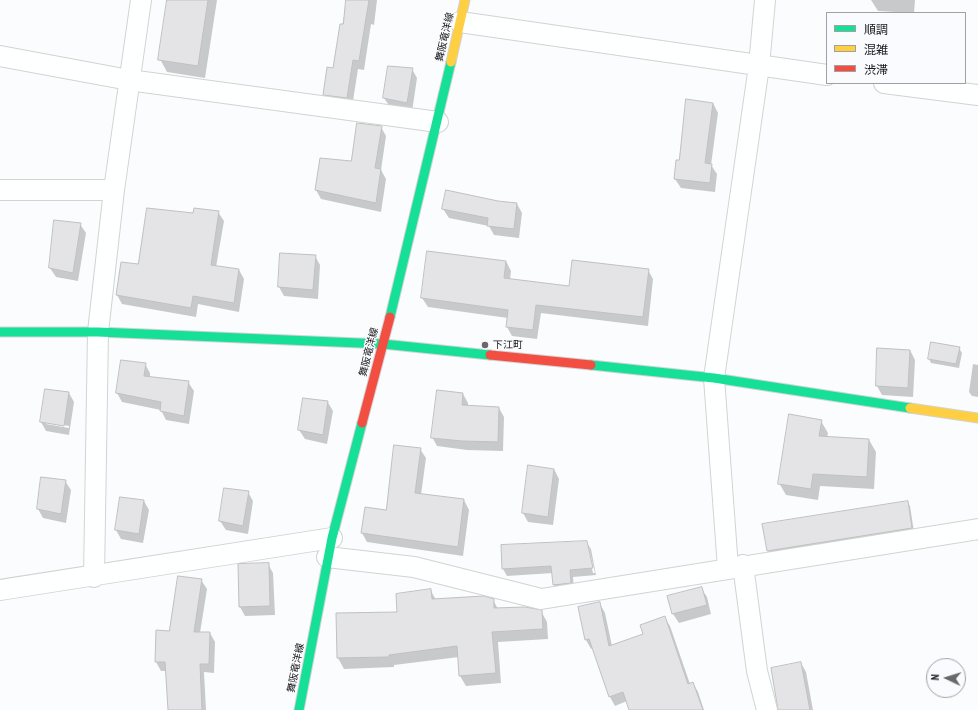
<!DOCTYPE html>
<meta charset="utf-8">
<style>
body{margin:0}
#map{position:relative;width:978px;height:710px;overflow:hidden;background:#fbfcfd;font-family:"PT Sans Narrow","Noto Sans JP",sans-serif}
canvas{display:block}
.legend{position:absolute;left:826px;top:12px;width:140px;height:72px;box-sizing:border-box;background:#fafbfe;border:1px solid #a0a1a3;margin:0;padding:5px 7px;list-style:none;font-size:12px;color:#19191a}
.legend li{display:flex;align-items:center;gap:8px;height:20px}
.legend b{width:20px;border:1px solid #a0a1a3}
.north{position:absolute;left:926px;top:658px;width:40px;height:40px;box-sizing:border-box;background:#fafbfe;border:1px solid #a0a1a3;border-radius:50%;rotate:274deg;font-size:11px;font-weight:700;line-height:16px;text-align:center;color:#19191a}
.north::after{content:'';display:block;margin:auto;width:14px;height:18px;background:#686869;clip-path:polygon(50% 0,100% 100%,50% 72%,0 100%)}
</style>
<div id="map">
<canvas width="978" height="710"></canvas>
<ul class="legend">
<li><b style="height:5px;background:#16e098"></b>順調</li>
<li><b style="height:5px;background:#ffcf43"></b>混雑</li>
<li><b style="height:5px;background:#f24e42"></b>渋滞</li>
</ul>
<div class="north">N</div>
</div>
<script>
const ctx = document.querySelector('canvas').getContext('2d');
ctx.lineJoin = 'round';
function fillPath(path, color) { ctx.fillStyle = color; ctx.fill(path, 'evenodd'); }
function stroke(path, color, width, dash) { ctx.strokeStyle = color; ctx.lineWidth = width; ctx.lineCap = dash ? 'butt' : 'round'; ctx.setLineDash(dash || []); ctx.stroke(path); }
function label(font, color, halo, rows, align = 'center') {
  ctx.font = font + ' "PT Sans Narrow","Noto Sans JP",sans-serif'; ctx.lineWidth = 3; ctx.setLineDash([]); ctx.textBaseline = 'middle'; ctx.strokeStyle = halo; ctx.fillStyle = color; for (const [text, x, y, turn = 0] of rows) {
    ctx.save(); ctx.translate(x, y); ctx.rotate((+turn || 0) * Math.PI / 180); ctx.textAlign = isNaN(turn) ? turn : align; if (halo) ctx.strokeText(text, 0, 0); ctx.fillText(text, 0, 0); ctx.restore();
  }
}
fillPath(new Path2D(`
 M168 0H217L205 78 167 72 160 59Z
 M347 0H377L374 25 371 24 364 70 358 69 352 107 329 104 324 95 334 69Z
 M871 0H915L914 13 878 11Z
 M412 69 417 78 412 112 390 107 384 98Z
 M713 103 718 113 711 165 717 174 715 192 681 188 675 179 680 161Z
 M381 127 386 136 381 170 386 179 381 212 321 199 316 190 352 162Z
 M498 202 517 204 522 213 519 238 494 235 489 226 449 218 443 209Z
 M218 212 224 221 216 267 239 270 244 279 239 312 198 304 196 317 122 304 117 295 139 266 194 214Z
 M80 224 86 233 78 281 56 277 50 268Z
 M281 254 315 256 320 265 318 299 284 296 279 287Z
 M506 261 511 271 510 280 570 287 648 270 653 279 648 326 541 313 537 339 512 336 507 327 508 318 428 307 422 298Z
 M959 348 962 353 959 368 931 363 929 359Z
 M910 350 915 360 913 397 882 395 877 386Z
 M145 364 150 373V378L188 382 194 391 189 424 166 420 161 410 122 402 117 393Z
 M973 364 978 365V397L972 396 969 392Z
 M69 393 74 402 69 435 46 431 41 422ZM46 422 69 426V428L46 424Z
 M463 394 468 403V406L499 408 504 417 503 451 467 450 437 446 432 437Z
 M327 401 333 411 327 444 305 439 299 430Z
 M821 421 828 433 827 438 869 440 876 452 874 489 820 486 818 500 786 495 779 483Z
 M420 449 426 458 421 495 464 500 469 510 463 556 367 542 362 533 387 511Z
 M554 469 559 479 553 525 528 522 523 513Z
 M42 478 65 481 71 490 66 523 43 518 38 509Z
 M248 492 253 501 248 534 226 530 220 521Z
 M144 501 149 510 143 543 121 539 116 530Z
 M907 502 910 506 914 532 770 555 768 551Z
 M586 542 591 549 596 575 573 577 574 590 558 592 554 585 553 573 507 576 503 569ZM587 548H589L595 573H593Z
 M268 564 273 573 275 615 245 616 240 607Z
 M201 580 207 589 200 633H210L215 642 214 673 204 672 206 710H169L167 671H161L156 662 170 632Z
 M701 588 707 597 711 614 679 623 673 614 668 597Z
 M431 591 436 600H493L498 609 541 611 547 622 548 639 498 642 501 683 466 686 460 676 459 657 394 665V667L344 669 338 658Z
 M600 604 605 613 612 646 644 635 664 617 670 626 690 684 693 683 698 692 704 710H630L627 701 615 706 610 697 593 648 591 649 586 640 579 608Z
 M801 663 806 672 813 710H780Z`), '#0003');
const building = new Path2D(`
 M167 0H208L198 66 158 60Z
 M346 0H369L359 61 353 60 347 98 323 95 327 67 333 68 340 24H343Z
 M388 66 413 68 407 103 383 98Z
 M686 99 713 103 705 163 712 164 710 183 674 179 676 160H679Z
 M357 123 382 126 375 168 381 169 376 203 315 190 320 158 351 161Z
 M446 190 498 201 517 203 514 229 487 226 488 218 442 209Z
 M147 208 193 213 194 208 219 211 211 265 239 269 234 303 193 296 191 308 116 295 121 262 138 264Z
 M54 220 81 223 73 273 49 268Z
 M427 251 506 261 504 278 569 286 572 260 649 269 643 317 536 305 533 330 506 327 508 310 421 298Z
 M280 253 316 255 313 290 278 287Z
 M931 342 960 347 956 364 928 359Z
 M877 348 910 350 908 388 876 386Z
 M121 360 146 363 144 376 189 381 184 416 160 411 161 402 116 393Z
 M45 389 69 392 64 426 40 422Z
 M437 390 463 393 462 405 499 407 498 442 462 441 431 438Z
 M303 398 328 401 323 435 298 430Z
 M789 414 822 420 819 436 869 439 867 477 813 474 811 489 778 484Z
 M394 445 421 448 415 493 464 499 458 547 361 533 365 507 386 510Z
 M528 465 554 469 548 517 522 513Z
 M41 477 66 480 61 514 37 509Z
 M224 488 249 491 243 526 219 521Z
 M120 497 144 500 139 534 115 530Z
 M908 501 912 528 767 551 762 524Z
 M587 541 593 568 570 570 571 583 553 585 551 566 502 569 501 545Z
 M269 563 270 606 239 607 238 564Z
 M178 576 202 579 194 632H210L209 664H200L202 710H168L165 662H155L156 630 169 631Z
 M702 587 707 605 672 614 667 596Z
 M431 589 432 599 484 596 494 599V608L525 607 542 610 543 629 492 632 496 673 459 676 457 646 389 655V657L337 658 336 613 397 612 396 594Z
 M600 602 609 646 643 634 640 625 665 616 688 684 693 682 703 710H629L623 692 609 697 589 639 585 640 578 607Z
 M801 662 810 710H778L771 668Z`);
fillPath(building, '#e4e4e6');
stroke(building, '#bfc0c0', 1);
const street = new Path2D(`
 M460 22 827 75
 M0 56 129 80 438 122
 M884 83 978 95
 M0 190H114
 M327 557 414 567 541 599 978 529
 M743 565 757 671 767 710
 M728 568 714 378 759 66 765 0
 M94 577 98 332 114 190 141 0
 M0 590 332 538`);
const fast = new Path2D(`
 M390 317 451 62
 M0 332H98L383 344 490 355
 M591 365 714 378 910 408
 M299 710 332 538 362 423`);
const slow = new Path2D(`
 M451 62 465 0
 M910 408 978 418`);
const jam = new Path2D(`
 M490 355 591 365
 M362 423 390 317`);
stroke(street, '#d2d3d4', 22);
stroke(fast, '#d2d3d4', 11);
stroke(slow, '#d2d3d4', 11);
stroke(jam, '#d2d3d4', 11);
stroke(street, '#feffff', 20);
stroke(fast, '#16e098', 9);
stroke(slow, '#ffcf43', 9);
stroke(jam, '#f24e42', 9);
for (const [x, y, r, color] of [
 [485,345,4,"#686869"]
]) { const dot = new Path2D(); dot.arc(x, y, r, 0, 2 * Math.PI); ctx.fillStyle = color; ctx.fill(dot); stroke(dot, '#fafbfe', 1.5); }
label('10px', '#19191a', '#fafbfe', [
 ["舞阪竜洋線",445,37,-77],
 ["舞阪竜洋線",369,352,-76],
 ["舞阪竜洋線",296,668,-79]
]);
label('10px', '#19191a', '#fafbfe', [
 ["下江町",493,345]
], 'left');
</script>
